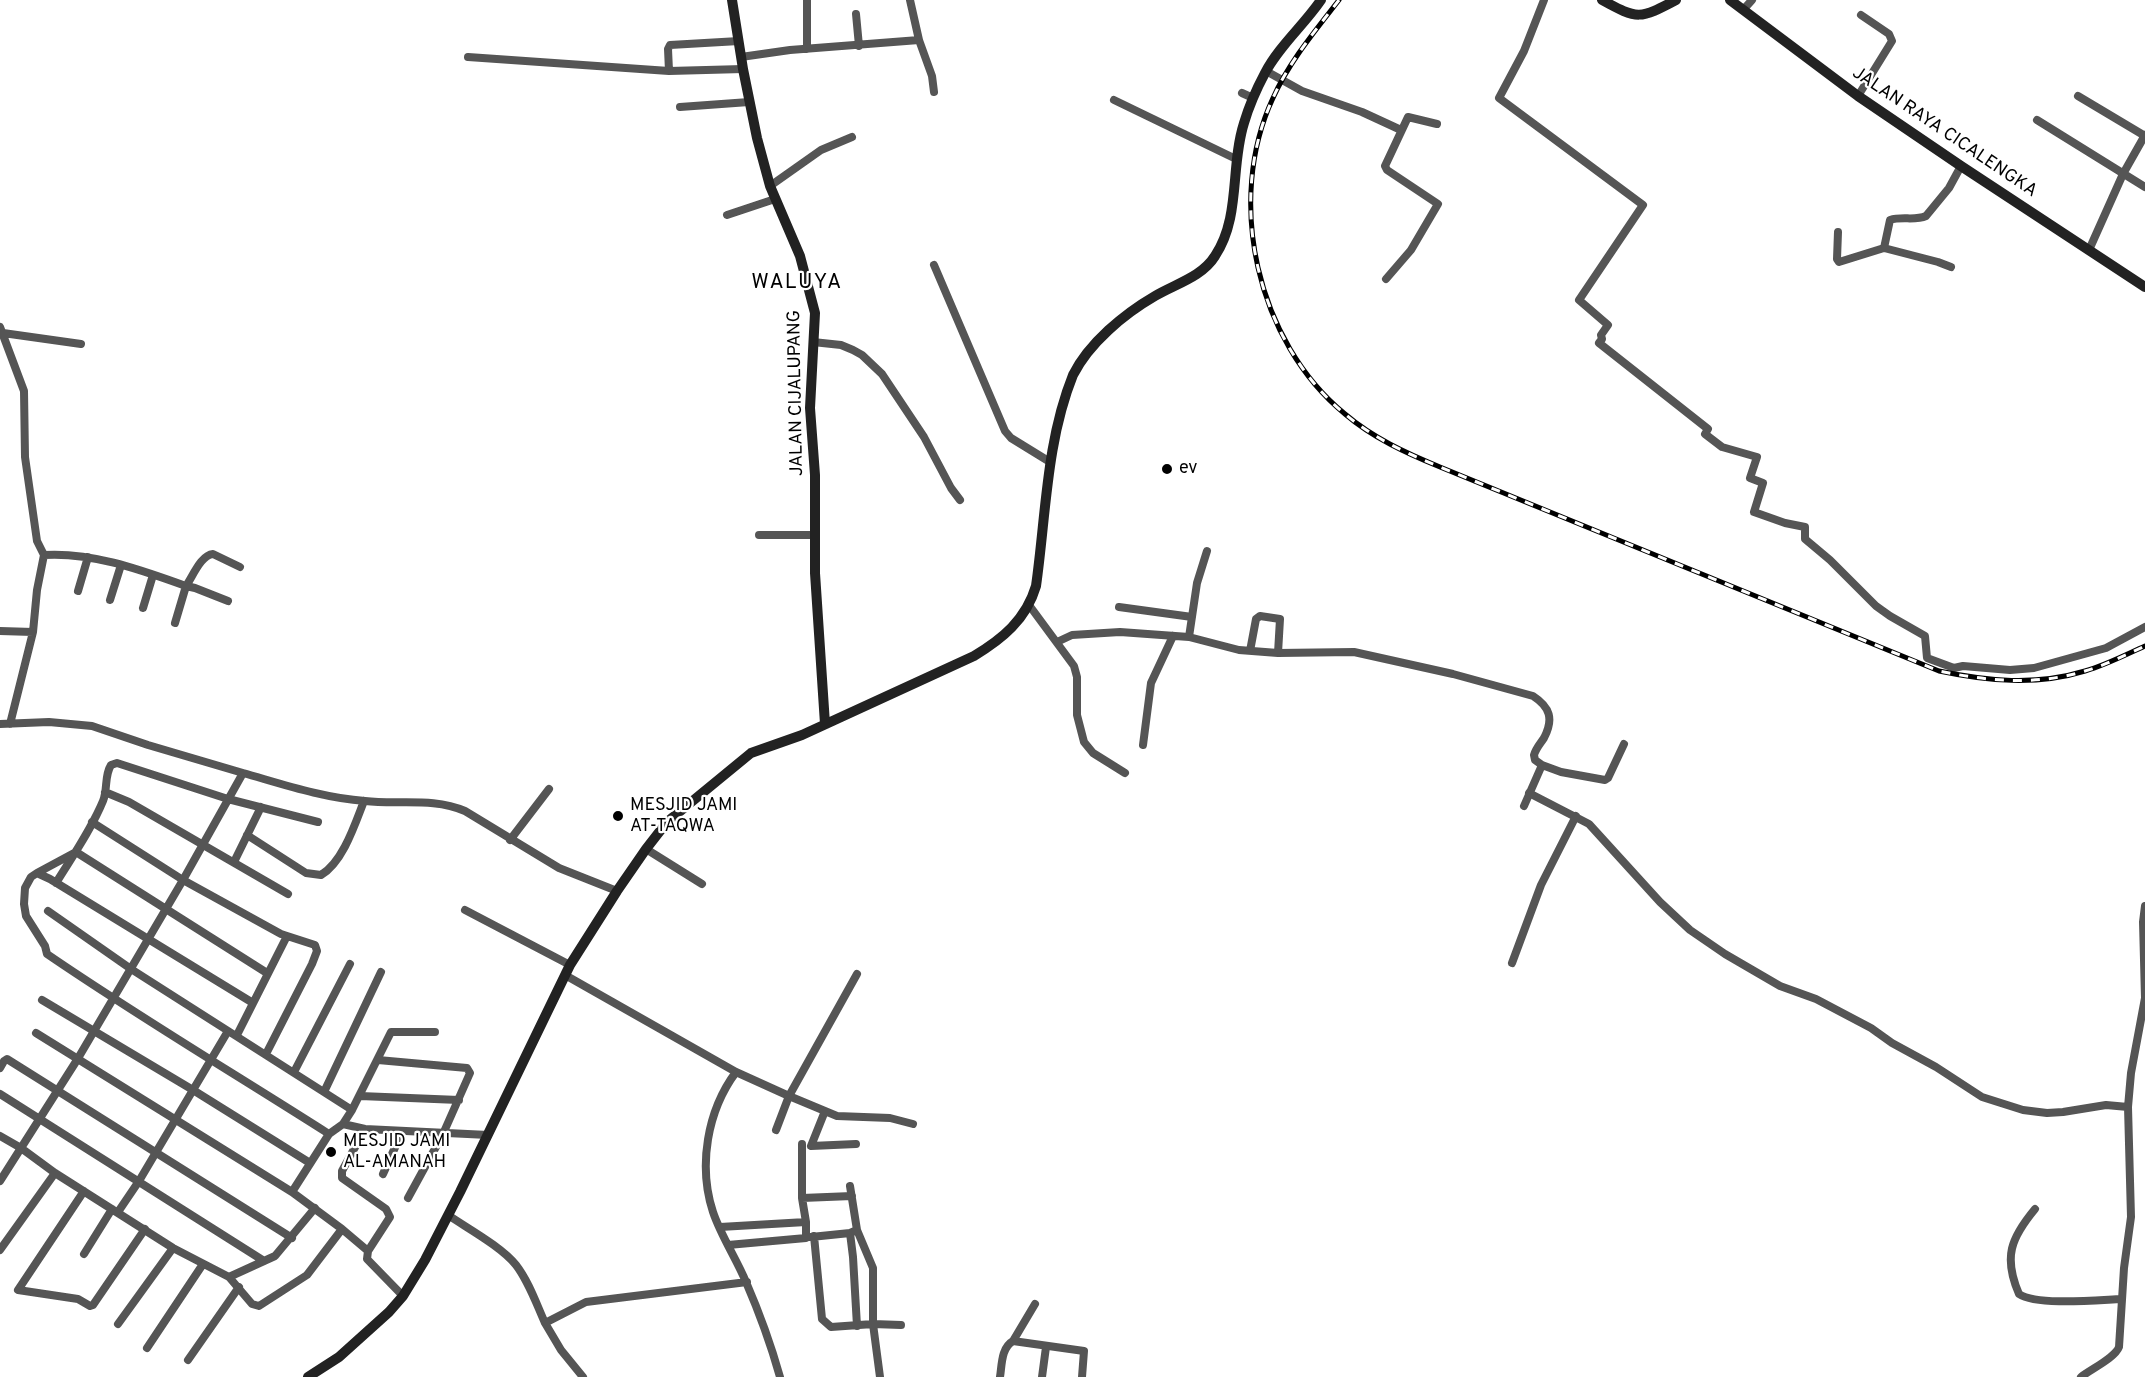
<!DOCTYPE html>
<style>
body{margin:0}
canvas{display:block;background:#fff}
</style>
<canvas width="2145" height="1377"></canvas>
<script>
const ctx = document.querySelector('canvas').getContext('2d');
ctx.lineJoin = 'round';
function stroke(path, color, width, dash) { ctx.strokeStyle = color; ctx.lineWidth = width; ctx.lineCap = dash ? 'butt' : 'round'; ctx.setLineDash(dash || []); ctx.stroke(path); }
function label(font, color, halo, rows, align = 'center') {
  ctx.font = font + ' Overpass,sans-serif'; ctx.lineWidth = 4.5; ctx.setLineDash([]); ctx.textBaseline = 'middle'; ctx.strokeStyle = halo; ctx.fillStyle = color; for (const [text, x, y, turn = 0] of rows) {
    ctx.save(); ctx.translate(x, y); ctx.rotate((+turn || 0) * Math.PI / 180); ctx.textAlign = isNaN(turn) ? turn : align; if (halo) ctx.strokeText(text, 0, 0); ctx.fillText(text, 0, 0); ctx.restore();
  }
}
stroke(new Path2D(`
 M807 0V49
 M1544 0 1524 51 1499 98 1643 205 1579 300 1608 325 1601 335 1602 339 1599 343 1708 429 1705 434 1722 447 1757 457 1750 478 1763 483 1754 512 1785 523 1805 527V539L1830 560 1876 606 1890 616 1925 636 1927 658 1954 668 1963 666 2010 670 2034 668 2106 648 2145 627
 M1743 10 1752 0
 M856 14 859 46
 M919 40 932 76 934 92
 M468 57 669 71 668 49 670 45 739 41
 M741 57 790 50 919 40 910 0
 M669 71 743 69
 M1266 71 1302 91 1362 112 1401 130
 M1242 93 1253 98
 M1858 96 1892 41 1889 34 1861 15
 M2078 96 2145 136
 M1114 100 1236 159
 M680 107 749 102
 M2037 120 2145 187
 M770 186 821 150 852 137
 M727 215 775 199
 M1838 232 1837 259 1839 262 1884 248 1890 220C1902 216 1915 221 1926 216L1949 188 1961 166
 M1884 248 1938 262 1951 267
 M2089 250 2123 174 2145 135
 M934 265 1005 431 1011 438 1050 462
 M1386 279 1411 250 1438 204 1387 170 1385 166 1408 117 1437 124
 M0 327 24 391 25 457 37 541 44 555 37 590 33 632 0 631
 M3 333 81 344
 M813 342 841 345 853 350 862 355 882 374 924 437 951 488 960 500
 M759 535H815
 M44 555C93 552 141 570 186 586L175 623
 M78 591 88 557
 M110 600 121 565
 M228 601 195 588 186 586C193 576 201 555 213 554L240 567
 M1029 605 1074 666 1077 677V715L1084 742 1093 753 1125 773
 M1119 607 1192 617
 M143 608 153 575
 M1189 637 1197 583 1207 551
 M1057 642 1072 635 1120 632 1189 637 1239 650 1278 653 1354 652 1453 674 1533 696C1550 707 1554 719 1544 738 1540 744 1536 748 1534 755L1535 760 1542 765 1561 772 1605 780 1608 778 1624 744
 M1250 651 1256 619 1260 616 1280 619 1278 653
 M0 724 49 722 92 726 148 745 243 773
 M10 724 33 632
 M1143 745 1151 683 1173 636
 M105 792 129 802 288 894
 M1529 793 1589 824 1660 902 1690 930 1725 954 1780 986 1816 999 1871 1028 1892 1043 1936 1067 1982 1097 2023 1110 2047 1113 2063 1112 2106 1105 2128 1107
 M1524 806 1542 765
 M92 822 183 880 281 934 315 945 317 951 312 964 266 1054
 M247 835 306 873 321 875C343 862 355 824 364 801
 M510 840 549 789
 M646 849 702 884
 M234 862 261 807
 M37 873 76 852 267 973
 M56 883C72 857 91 830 103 801 108 789 104 776 111 765L117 763 228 799 318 822
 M465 910 570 965
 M48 911 131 969 352 1110 343 1124 329 1134 292 1192
 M1512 963 1541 885 1576 816
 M565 975 736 1072 789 1096 857 974
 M42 1000 193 1090 310 1163
 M253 1003 50 879 37 873 31 877 25 888 24 904 26 916 45 946 47 954C139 1017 235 1074 329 1134
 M36 1033 292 1192 342 1229 307 1275 259 1306 252 1304 229 1277 173 1248 55 1173 21 1148 77 1060 183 880 243 773C282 784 323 798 365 801 399 805 433 797 465 811L559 868 617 891
 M237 1035 287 936
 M378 1060 467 1068 470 1073 443 1134 408 1198
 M0 1068 4 1061 7 1059 292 1238
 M294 1072 350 964
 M736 1072C707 1111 698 1166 713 1212 721 1236 736 1258 746 1282 759 1312 771 1345 780 1377
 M324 1092 381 972
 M0 1094 264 1261
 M360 1096 459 1100
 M352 1110 391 1032H435
 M825 1111 811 1146 856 1144
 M343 1124 365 1129 488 1135
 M365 1129 342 1171V1178L386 1209 390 1217 368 1251 367 1259 403 1296
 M776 1130 789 1096 837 1116 890 1118 913 1124
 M0 1136 21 1148 0 1181
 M383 1174 402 1132
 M850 1186 857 1230
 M84 1191 18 1290 78 1299 90 1306 93 1305 145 1229
 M802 1198 852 1196
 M2035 1209C2011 1238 2003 1257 2019 1294 2037 1306 2098 1300 2121 1299
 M118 1212 139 1181 228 1031
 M448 1215C467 1228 502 1247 516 1265 529 1282 536 1303 545 1323L586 1302 747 1282
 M720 1227 806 1222
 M342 1229 368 1251
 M850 1233 857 1230 873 1268V1324L880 1377
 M814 1236 822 1319 831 1327 873 1324 901 1325
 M811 1237 850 1233 853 1257 857 1326
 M728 1245 806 1238V1222L802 1198V1144
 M0 1250 55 1173
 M84 1254 112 1209
 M229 1277 275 1256 315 1208
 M545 1323 561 1350 583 1377
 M118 1324 173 1248
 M1013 1341 1035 1304
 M147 1348 203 1264
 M188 1360 239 1287
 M1000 1377C1002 1365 1001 1348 1013 1341L1084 1351 1082 1377
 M1042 1377 1046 1347
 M2081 1377C2091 1369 2115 1358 2119 1347L2124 1268 2131 1217 2128 1107 2131 1073 2145 998 2143 922 2145 906`), '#555', 8);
stroke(new Path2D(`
 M732 0 743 69 757 138 770 186 800 256 815 313 810 408 815 475V573L825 724
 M1602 0C1638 20 1640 19 1676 0
 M1730 0 1858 96 1961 166 2145 287
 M308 1377 339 1357 389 1312 403 1296 425 1260 460 1192 570 965 617 891 646 849 667 822 751 753 802 735 974 656C1002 639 1026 620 1036 586 1046 516 1046 442 1073 375 1089 343 1124 314 1155 296 1175 284 1202 277 1215 256 1241 217 1230 167 1244 123 1249 106 1257 88 1265 73 1279 46 1304 25 1321 0`), '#222', 10);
const rail = new Path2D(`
 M1339 0C1315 31 1289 62 1273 98 1225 201 1257 342 1345 414 1373 438 1406 453 1440 467L1939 671C1987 681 2036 686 2085 671 2106 665 2125 655 2145 646`);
stroke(rail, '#000', 5);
stroke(rail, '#fff', 3, [9]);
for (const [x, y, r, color] of [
 [1167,469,6,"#000"],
 [618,816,6,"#000"],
 [331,1152,6,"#000"]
]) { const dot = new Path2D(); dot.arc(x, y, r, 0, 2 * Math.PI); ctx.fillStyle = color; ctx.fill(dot); stroke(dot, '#fff', 2); }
label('18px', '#000', '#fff', [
 ["JALAN RAYA CICALENGKA",1944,133,34],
 ["JALAN CIJALUPANG",797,393,-91]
]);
label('18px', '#000', '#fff', [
 ["ev",1179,469],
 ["MESJID JAMI",630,806],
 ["AT-TAQWA",630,827],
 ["MESJID JAMI",343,1142],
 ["AL-AMANAH",343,1163]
], 'left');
ctx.letterSpacing = '1.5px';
label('21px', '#000', '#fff', [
 ["WALUYA",797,284]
]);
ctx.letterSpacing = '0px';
</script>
